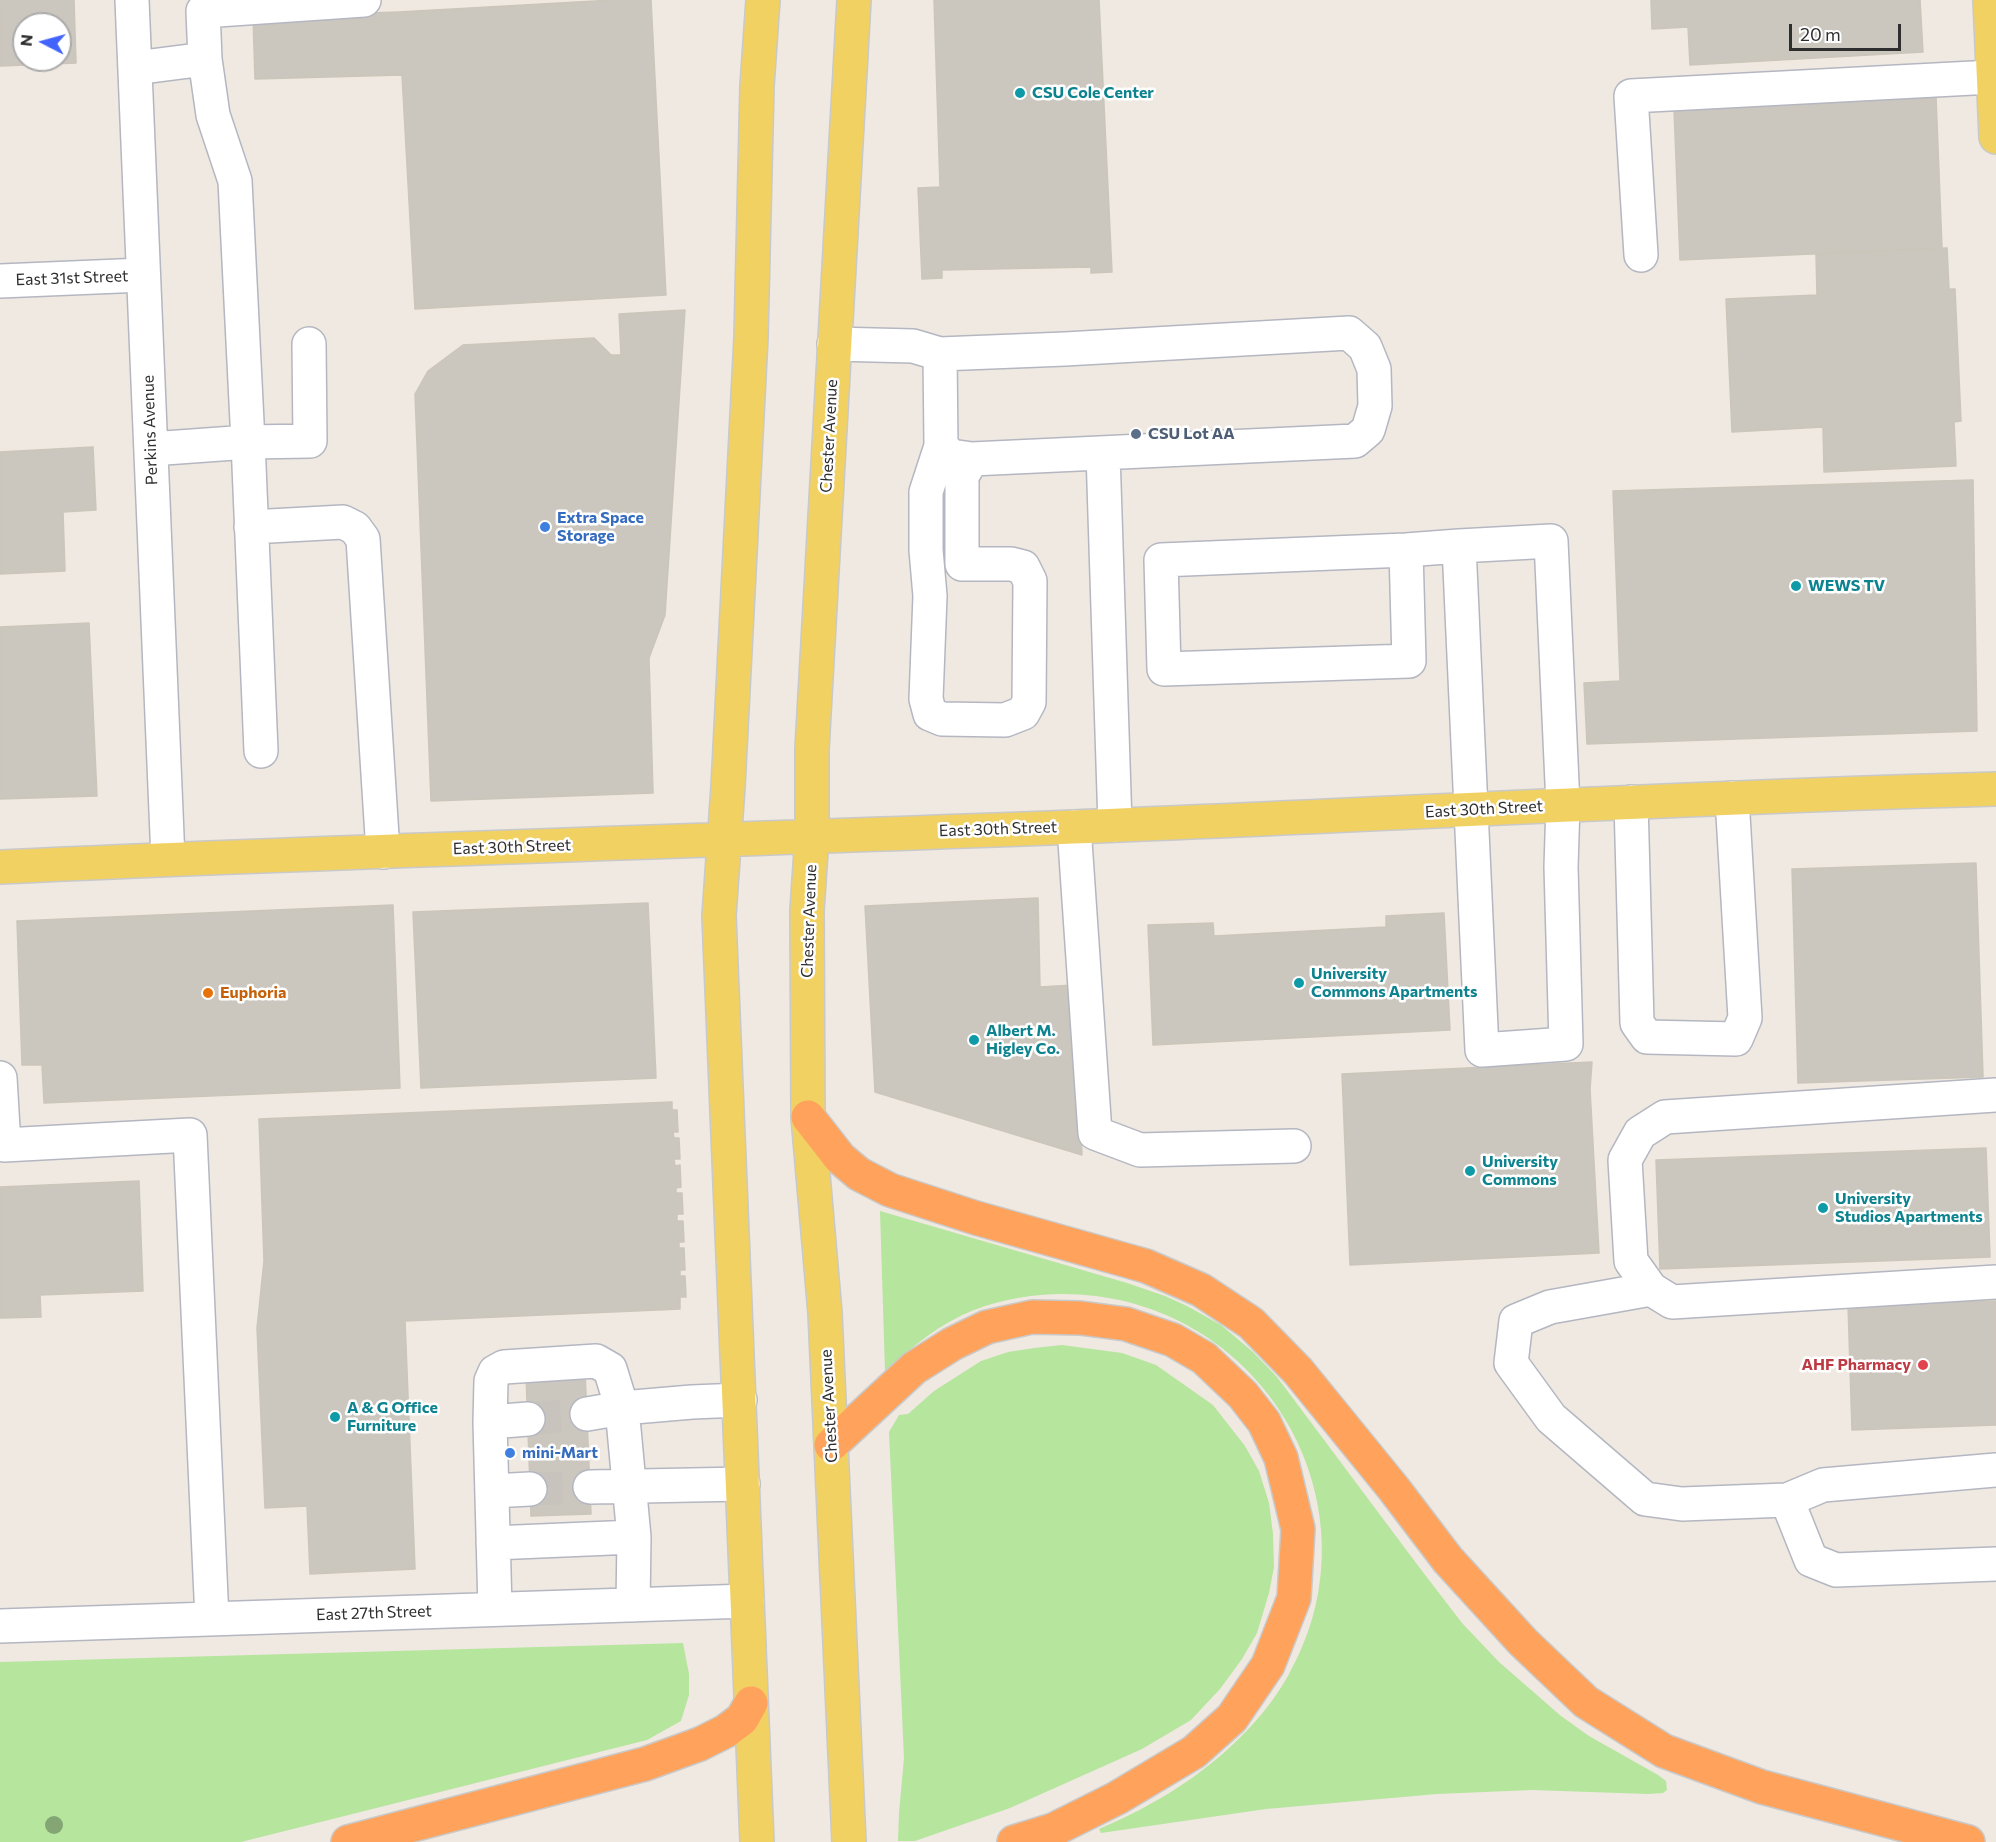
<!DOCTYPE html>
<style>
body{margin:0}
#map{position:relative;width:1996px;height:1842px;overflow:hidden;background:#efe9e1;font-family:Commissioner,sans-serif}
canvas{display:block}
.north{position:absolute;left:12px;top:12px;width:60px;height:60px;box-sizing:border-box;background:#fff;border:2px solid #ababab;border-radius:50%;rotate:276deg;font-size:16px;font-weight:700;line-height:24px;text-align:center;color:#2e2e2e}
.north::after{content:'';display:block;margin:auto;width:21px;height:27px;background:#4264fb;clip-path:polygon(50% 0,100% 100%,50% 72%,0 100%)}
.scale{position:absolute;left:1789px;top:24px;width:112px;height:27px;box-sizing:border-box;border:3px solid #2e2e2e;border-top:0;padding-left:8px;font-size:18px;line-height:21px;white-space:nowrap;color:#2e2e2e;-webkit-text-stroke:4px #fff;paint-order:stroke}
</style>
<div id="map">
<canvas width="1996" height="1842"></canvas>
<div class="north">N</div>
<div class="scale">20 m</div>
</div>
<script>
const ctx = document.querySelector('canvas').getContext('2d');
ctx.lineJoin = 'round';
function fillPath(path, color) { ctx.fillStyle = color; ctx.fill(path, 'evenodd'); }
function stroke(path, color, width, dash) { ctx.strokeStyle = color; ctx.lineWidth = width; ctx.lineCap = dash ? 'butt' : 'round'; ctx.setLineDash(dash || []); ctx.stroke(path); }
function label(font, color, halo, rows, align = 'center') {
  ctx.font = font + ' Commissioner,sans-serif'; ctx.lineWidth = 5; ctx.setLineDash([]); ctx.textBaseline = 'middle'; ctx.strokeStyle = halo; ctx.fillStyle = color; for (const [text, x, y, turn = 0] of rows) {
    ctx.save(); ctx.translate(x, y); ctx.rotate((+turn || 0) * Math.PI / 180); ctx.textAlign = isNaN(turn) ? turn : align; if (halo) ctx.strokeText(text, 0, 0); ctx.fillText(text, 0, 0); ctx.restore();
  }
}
fillPath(new Path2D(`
 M880 1211 1127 1283 1165 1296 1187 1306 1221 1325 1253 1352 1277 1377 1419 1567 1462 1623 1499 1662 1561 1716 1589 1736 1658 1775 1666 1781 1667 1790 1663 1793 1648 1794 1532 1790 1437 1794 1266 1809 1101 1833 1099 1829C1117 1821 1135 1813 1152 1803 1205 1774 1258 1729 1288 1676 1380 1517 1276 1319 1096 1296 1056 1291 1012 1295 974 1310 939 1324 913 1346 885 1371Z
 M1062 1345 1122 1353 1156 1365 1213 1405 1245 1446 1259 1471 1269 1503 1273 1534 1274 1567 1269 1593 1257 1633 1242 1659 1220 1689 1191 1720 1142 1749 1010 1808 915 1841H898L899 1813 904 1758 889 1432 899 1415 908 1414 934 1391 981 1361 1008 1352 1034 1348Z
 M683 1643 689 1674V1695L681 1721 647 1740 241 1842H0V1662Z`), '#b6e59e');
const building = new Path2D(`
 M0 0H74L76 63 0 66ZM24 24H60V60H24Z
 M613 0H651L666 295 415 309 402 75 255 79 253 17 399 12Z
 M934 0H1099L1112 272 1091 273V267L942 270V278L922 279 918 188 940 187Z
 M1651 0H1920L1923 52 1690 65 1688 27 1652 29Z
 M1936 97 1942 248 1680 260 1674 109Z
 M1947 248 1949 289H1955L1961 421 1954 422 1956 466 1824 472 1823 427 1732 432 1726 299 1817 295 1816 254Z
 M685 310 665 615 649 658 653 793 431 801 415 394 428 371 463 345 594 338 611 355H621L619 314Z
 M93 447 96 510 63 512 65 571 0 574V452Z
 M1973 480 1977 731 1587 744 1584 683 1620 681 1613 491Z
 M89 623 97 796 0 799V627Z
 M1976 863 1983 1077 1798 1083 1792 869Z
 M1038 898 1040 987 1074 985 1082 1155 875 1092 865 906Z
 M648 903 656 1078 421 1088 413 912Z
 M393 905 400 1088 44 1103 42 1065H22L17 921Z
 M1444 913 1450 1030 1153 1045 1148 925 1213 923 1214 936 1386 927V916Z
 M1592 1062 1590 1089 1599 1253 1350 1265 1342 1074Z
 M672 1102V1110H677L678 1132H673L674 1138H679L680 1159H674L675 1166 680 1165 681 1187 676 1188V1193H682L683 1214H677V1221H683L684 1242H679V1248H684L685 1270H680V1276H685L686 1297H680V1309L405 1321 415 1569 310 1574 307 1506 265 1508 257 1328 264 1261 259 1119Z
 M1986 1148 1990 1257 1660 1269 1656 1160Z
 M139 1181 143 1291 40 1295 41 1317 0 1318V1187Z
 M1996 1301V1425L1852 1430 1848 1305Z
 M585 1371 591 1514 531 1516 526 1373Z`);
fillPath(building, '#cbc7bf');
stroke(building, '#cbc5ba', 1.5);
stroke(new Path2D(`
 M528 1419 587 1414
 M530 1489 590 1487`), '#c8c4bd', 33, [33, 16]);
const minor = new Path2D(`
 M132 0 168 859
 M135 68 205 59 203 11 364 0
 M1641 255 1631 96 1992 77
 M0 281 143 275
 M834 344 913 346 940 354 1065 349 1349 333 1365 347 1374 369 1375 406 1368 430 1355 441 972 459 951 456 941 446 940 354
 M941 446 926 492V550L930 596 926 699 930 714 942 719 1005 720 1023 713 1029 702 1030 581 1023 567 1011 564H962V476L972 459
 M151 449 248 442 235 181 213 115 205 59
 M1103 453 1115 825
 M251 527 343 522 355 528 363 539 383 852
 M1551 541 1563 805 1561 867 1566 1044 1482 1050 1459 546Z
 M1406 550 1409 661 1164 669 1161 560 1406 550 1459 546
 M261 751 248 442 310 441 309 344
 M1631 802 1637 1023 1647 1037 1736 1039 1745 1018 1732 798
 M1074 827 1095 1133 1140 1150 1294 1146
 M0 1078 4 1145 190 1135 212 1619
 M1996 1095 1665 1117 1640 1133 1625 1160 1631 1261 1651 1289 1672 1302 1996 1282
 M1651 1289 1550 1307 1516 1321 1511 1363 1551 1418 1645 1499 1682 1504 1787 1500 1823 1485 1996 1470
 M490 1422 528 1419
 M590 1487 743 1484
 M492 1491 530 1489
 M1787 1500 1811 1560 1836 1570 1996 1564
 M493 1543 634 1537 622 1408 587 1414
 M633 1605 634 1537
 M495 1609 490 1422 491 1381 495 1372 504 1367 596 1361 610 1369 622 1408 692 1402 740 1400
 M0 1626 747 1601`);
const major = new Path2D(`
 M1990 0 1996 137
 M0 867C358 850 716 841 1073 827 1381 815 1688 797 1996 789
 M757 1842 719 916 728 787 751 337 757 86 763 0
 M849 1842 825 1313 808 1117 807 910 812 836V749L854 0`);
const highway = new Path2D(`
 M808 1117 840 1158 859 1174 890 1190 976 1218 1146 1266 1201 1290 1251 1323 1298 1371 1394 1489 1448 1560 1523 1642 1586 1702 1664 1751 1762 1787 1968 1842
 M831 1445 914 1368 952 1344 987 1327 1032 1317 1080 1318 1126 1324 1173 1340 1204 1358 1243 1395 1264 1422 1281 1458 1298 1529 1294 1598 1268 1665 1232 1718 1194 1752 1117 1798 1053 1830 1014 1842
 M348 1842 645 1764 700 1744 726 1731 742 1719 751 1703`);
stroke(minor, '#b4b7c1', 36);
stroke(major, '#c9c9c9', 36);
stroke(highway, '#c9c9c9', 36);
stroke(minor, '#fff', 33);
stroke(major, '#f2d163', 33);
stroke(highway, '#ffa35c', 33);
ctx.fillStyle = '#84a574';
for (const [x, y] of [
 [54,1825]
]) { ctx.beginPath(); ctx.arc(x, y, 9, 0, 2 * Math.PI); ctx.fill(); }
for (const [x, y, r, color] of [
 [1020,93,6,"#0f9aa8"],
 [1136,434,6,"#5c6f8a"],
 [545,527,6,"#3f7fe0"],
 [1796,586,6,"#0f9aa8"],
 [1299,983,6,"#0f9aa8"],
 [208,993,6,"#e8710a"],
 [974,1040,6,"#0f9aa8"],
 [1470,1171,6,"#0f9aa8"],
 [1823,1208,6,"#0f9aa8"],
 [1923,1365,6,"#e0444e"],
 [335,1417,6,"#0f9aa8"],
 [510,1453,6,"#3f7fe0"]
]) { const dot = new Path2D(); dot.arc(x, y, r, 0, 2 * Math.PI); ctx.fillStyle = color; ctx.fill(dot); stroke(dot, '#fff', 2); }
label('bold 16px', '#0d838f', '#fff', [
 ["CSU Cole Center",1032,93],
 ["WEWS TV",1808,586],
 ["University",1311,974],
 ["Commons Apartments",1311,992],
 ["Albert M.",986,1031],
 ["Higley Co.",986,1049],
 ["University",1482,1162],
 ["Commons",1482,1180],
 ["University",1835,1199],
 ["Studios Apartments",1835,1217],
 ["A & G Office",347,1408],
 ["Furniture",347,1426]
], 'left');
label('16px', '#2e2e2e', '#fff', [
 ["East 31st Street",72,278,-2],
 ["Perkins Avenue",150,430,-92],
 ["Chester Avenue",829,436,-87],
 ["East 30th Street",1484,809,-3],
 ["East 30th Street",998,829,-2],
 ["East 30th Street",512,847,-2],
 ["Chester Avenue",809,921,-88],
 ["Chester Avenue",829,1406,-93],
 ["East 27th Street",374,1613,-2]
]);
label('bold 16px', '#4e5e75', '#fff', [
 ["CSU Lot AA",1148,434]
], 'left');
label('bold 16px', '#366cbe', '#fff', [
 ["Extra Space",557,518],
 ["Storage",557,536],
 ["mini-Mart",522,1453]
], 'left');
label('bold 16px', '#c56008', '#fff', [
 ["Euphoria",220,993]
], 'left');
label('bold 16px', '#be3a42', '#fff', [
 ["AHF Pharmacy",1911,1365]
], 'right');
</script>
